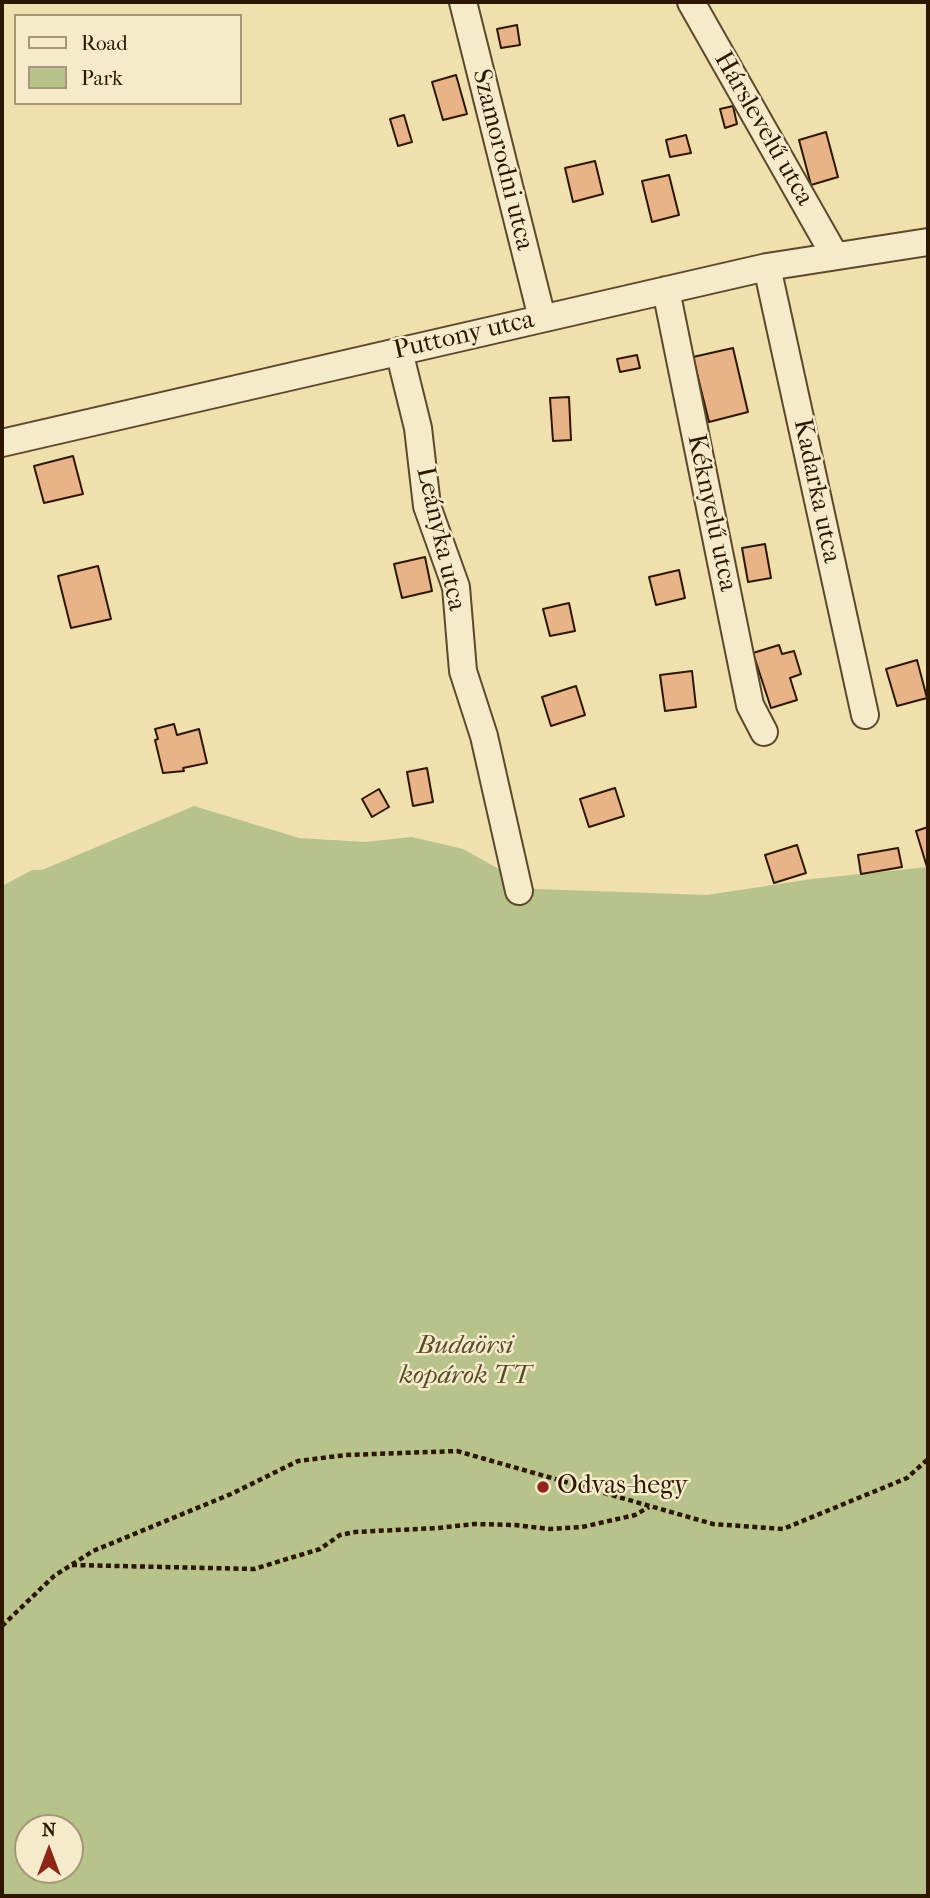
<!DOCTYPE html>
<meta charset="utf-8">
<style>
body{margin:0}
#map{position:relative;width:930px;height:1898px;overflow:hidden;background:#efe0ad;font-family:"IM FELL French Canon",serif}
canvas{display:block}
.frame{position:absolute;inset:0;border:4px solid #2c1600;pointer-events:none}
.legend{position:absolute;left:14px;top:14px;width:228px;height:91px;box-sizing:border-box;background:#f5ebca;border:2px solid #a59679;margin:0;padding:9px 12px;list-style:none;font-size:21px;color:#2c1600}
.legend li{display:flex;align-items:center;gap:14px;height:35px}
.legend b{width:35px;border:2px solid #a59679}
.north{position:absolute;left:14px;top:1814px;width:70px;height:70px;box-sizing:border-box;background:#f5ebca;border:2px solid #a59679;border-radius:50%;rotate:0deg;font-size:19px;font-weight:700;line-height:28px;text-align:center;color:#2c1600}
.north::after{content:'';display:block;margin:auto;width:24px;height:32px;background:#8f2418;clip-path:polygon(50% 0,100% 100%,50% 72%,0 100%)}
</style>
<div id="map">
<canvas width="930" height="1898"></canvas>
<div class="frame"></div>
<ul class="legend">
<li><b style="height:9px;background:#f5ebca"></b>Road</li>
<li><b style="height:19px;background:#b8c28b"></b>Park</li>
</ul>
<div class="north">N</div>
</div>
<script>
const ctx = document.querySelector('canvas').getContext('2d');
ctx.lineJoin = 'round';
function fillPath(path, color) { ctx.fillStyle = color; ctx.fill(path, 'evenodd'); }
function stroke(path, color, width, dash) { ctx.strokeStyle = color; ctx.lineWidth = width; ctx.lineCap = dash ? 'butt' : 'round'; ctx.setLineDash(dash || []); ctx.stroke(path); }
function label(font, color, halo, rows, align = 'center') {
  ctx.font = font + ' "IM FELL French Canon",serif'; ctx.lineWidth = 5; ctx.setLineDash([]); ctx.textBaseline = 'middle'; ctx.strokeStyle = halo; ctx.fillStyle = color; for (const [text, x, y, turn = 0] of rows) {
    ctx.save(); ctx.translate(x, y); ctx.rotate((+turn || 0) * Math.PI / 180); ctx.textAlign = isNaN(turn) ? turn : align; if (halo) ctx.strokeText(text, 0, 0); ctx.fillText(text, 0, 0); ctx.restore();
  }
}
fillPath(new Path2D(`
 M194 806 299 838 365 842 412 837 463 849 535 889 707 895 812 879 928 867V1896H2V886L32 870H42ZM28 1828H70V1870H28Z`), '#b8c28b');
const building = new Path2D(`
 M517 25 520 45 501 48 497 29Z
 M456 75 467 114 443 120 432 82Z
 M733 106 737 124 725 128 720 109Z
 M404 115 412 142 398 146 390 119Z
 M826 132 838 177 811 185 799 140Z
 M686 135 691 153 670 157 666 140Z
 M595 161 603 194 573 202 565 168Z
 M669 175 679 215 652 222 642 181Z
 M733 348 748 412 709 422 693 357Z
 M637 355 640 368 620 372 617 359Z
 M569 397 571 440 553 441 550 398Z
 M73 456 83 494 44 503 34 466Z
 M765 544 771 578 748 582 742 548Z
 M425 557 432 591 402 598 394 564Z
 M98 566 111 619 71 628 58 576Z
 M679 570 685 598 656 605 649 577Z
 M569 603 575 631 550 636 543 609Z
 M779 645 782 654 794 651 801 674 790 678 797 700 771 708 753 653Z
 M917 660 927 698 897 706 886 669Z
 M692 671 696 707 665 711 660 675Z
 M576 686 585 715 551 726 542 697Z
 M174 724 177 735 199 729 207 763 183 768 184 771 163 773 155 740 158 739 155 729Z
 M427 768 433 802 413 806 407 772Z
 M615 788 624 816 589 827 580 799Z
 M379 789 389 807 372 817 362 799Z
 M928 827V867H927L916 831Z
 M797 845 806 873 774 883 765 855Z
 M898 848 902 867 861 874 858 855Z`);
fillPath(building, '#e8b387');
stroke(building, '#2c1600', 2);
const minor = new Path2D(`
 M463 2 542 318
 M691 2 835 256
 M767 267 865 715
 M666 290 750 705 764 732
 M399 351 418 428 427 506 456 587 463 671 484 736 519 891
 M2 443 767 267 928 242`);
stroke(minor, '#5d482b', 30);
stroke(new Path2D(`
 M72 1565 254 1569 320 1549 340 1535 355 1532 438 1528 474 1524 515 1525 550 1529 582 1527 635 1515 649 1507
 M2 1626 54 1576 93 1551 231 1494 298 1461 346 1455 457 1451 713 1524 783 1529 907 1478 928 1459`), '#2c1600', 4.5, [5, 3.5]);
stroke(minor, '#f5ebca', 26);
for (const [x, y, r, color] of [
 [543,1487,7,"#8f2418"]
]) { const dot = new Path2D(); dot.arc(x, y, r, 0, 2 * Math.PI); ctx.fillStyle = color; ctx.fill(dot); stroke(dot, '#f5ebca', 2.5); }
label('26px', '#2c1600', '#f5ebca', [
 ["Hárslevelű utca",763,129,60],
 ["Szamorodni utca",502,160,76],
 ["Puttony utca",464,336,-13],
 ["Kadarka utca",816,491,78],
 ["Kéknyelű utca",711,513,78],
 ["Leányka utca",440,539,77]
]);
label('italic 26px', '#564a2a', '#f5ebca', [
 ["Budaörsi",465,1347],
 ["kopárok TT",465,1377]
]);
label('26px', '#2c1600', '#f5ebca', [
 ["Odvas-hegy",557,1487]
], 'left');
</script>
